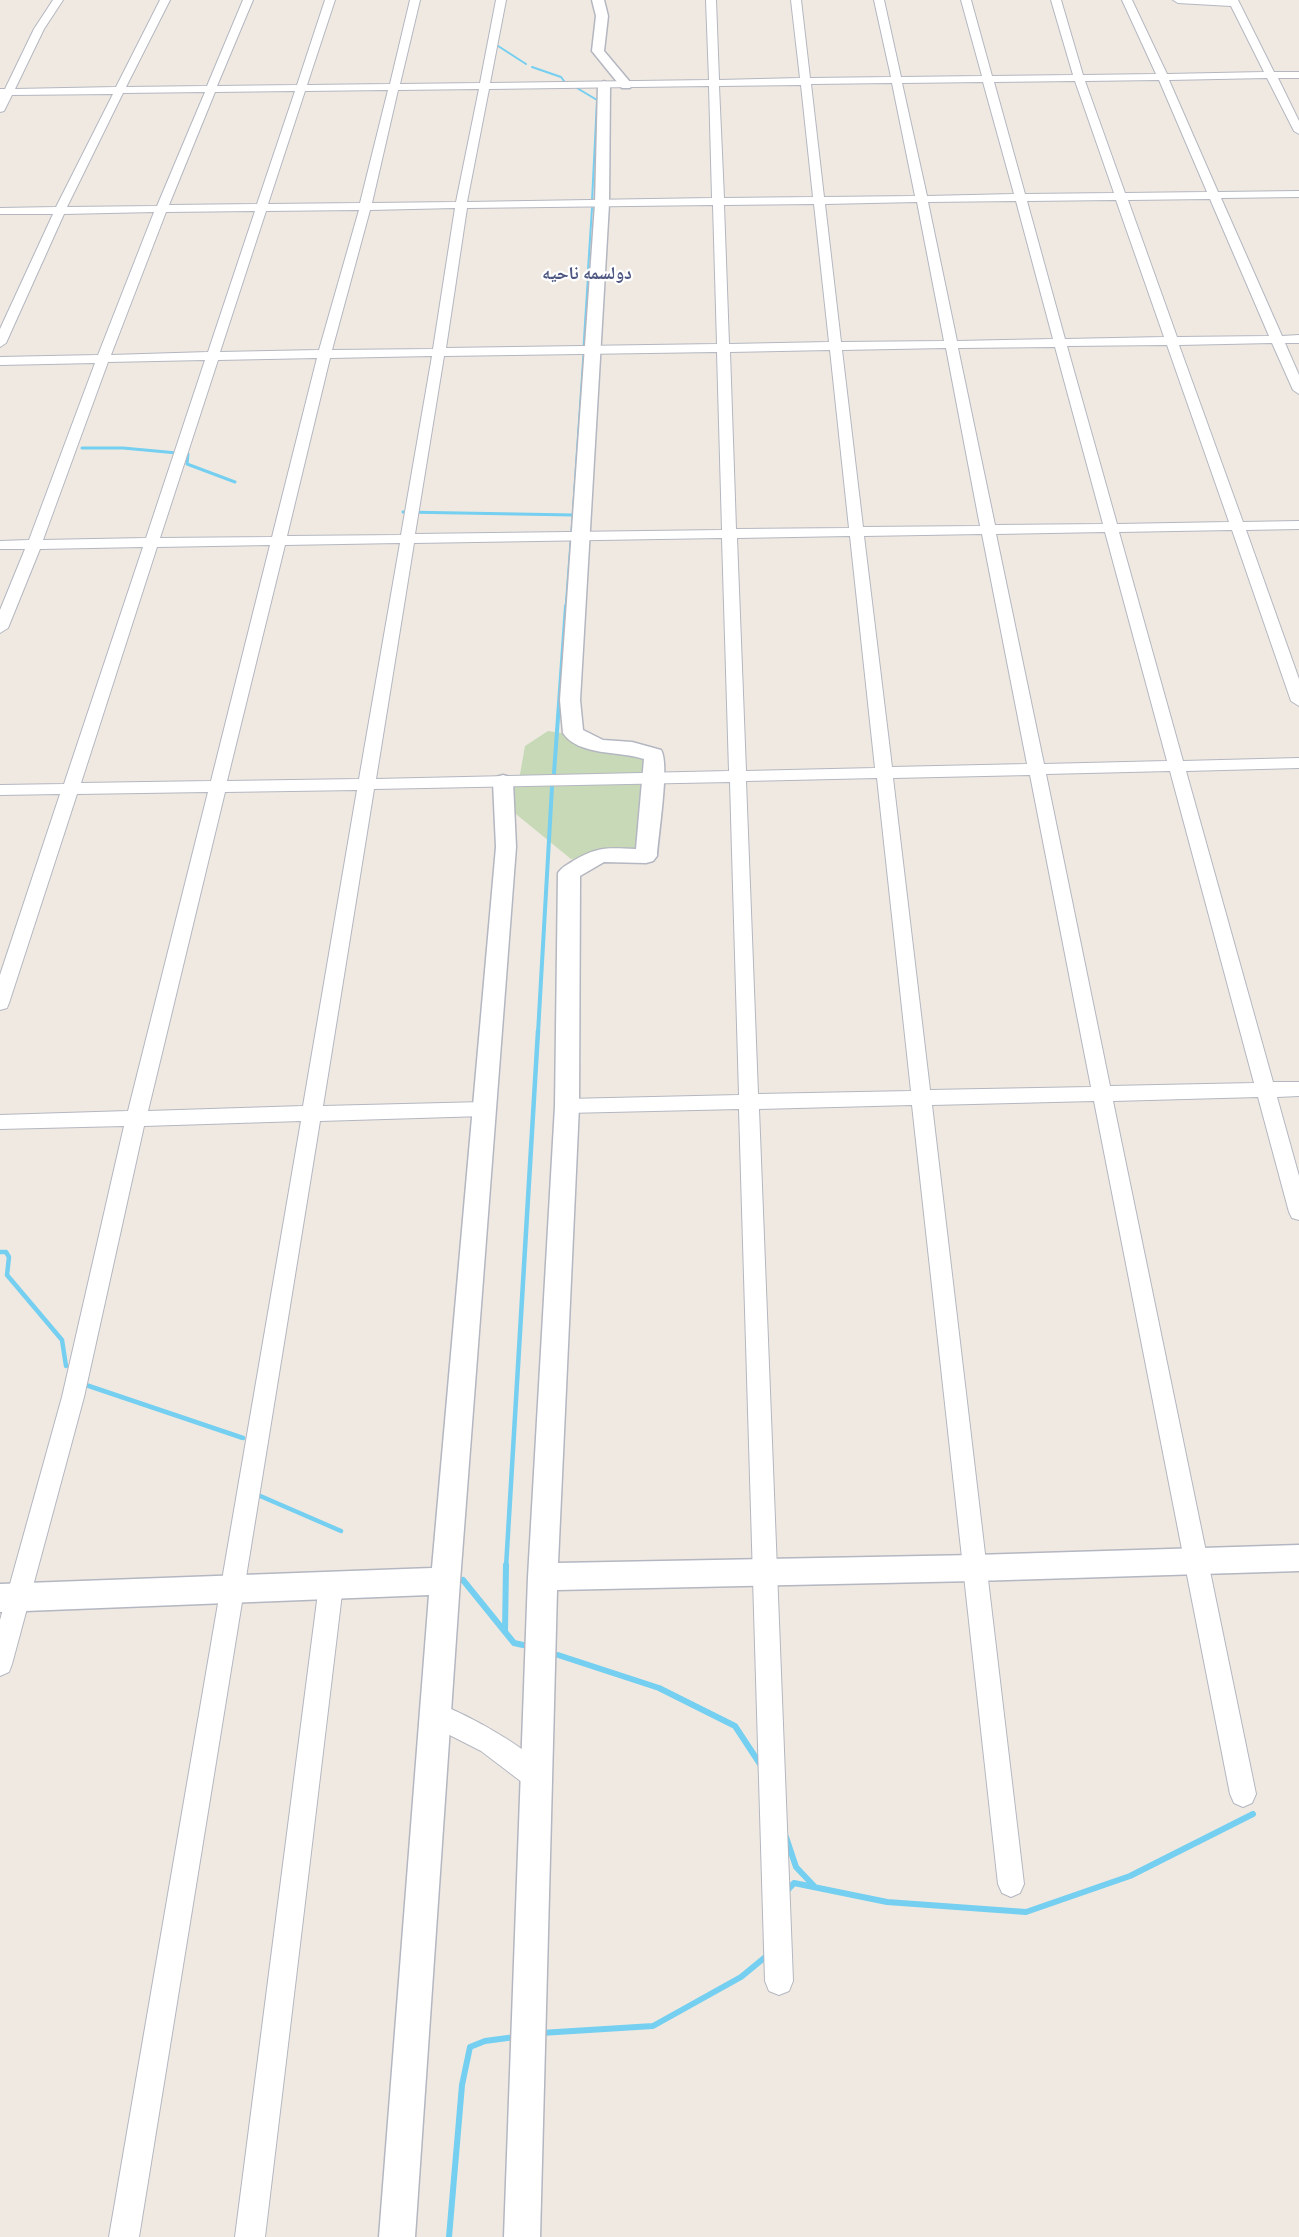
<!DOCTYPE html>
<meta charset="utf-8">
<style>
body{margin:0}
canvas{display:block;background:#efe9e1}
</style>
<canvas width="1299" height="2237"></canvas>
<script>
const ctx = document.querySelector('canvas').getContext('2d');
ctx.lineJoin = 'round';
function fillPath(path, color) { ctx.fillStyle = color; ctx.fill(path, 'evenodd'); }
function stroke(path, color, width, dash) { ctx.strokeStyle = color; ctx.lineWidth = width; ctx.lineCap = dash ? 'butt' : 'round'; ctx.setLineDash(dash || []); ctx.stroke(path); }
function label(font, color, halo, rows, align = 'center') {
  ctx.font = font + ' "Roboto Condensed","Noto Naskh Arabic",sans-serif'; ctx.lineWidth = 4.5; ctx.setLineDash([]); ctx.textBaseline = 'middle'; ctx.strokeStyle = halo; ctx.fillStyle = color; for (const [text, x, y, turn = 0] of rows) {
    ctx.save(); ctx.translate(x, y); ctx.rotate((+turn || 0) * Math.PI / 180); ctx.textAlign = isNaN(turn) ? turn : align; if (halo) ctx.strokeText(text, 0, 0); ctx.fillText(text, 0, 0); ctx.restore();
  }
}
fillPath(new Path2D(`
 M548 731 561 733 598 749 648 759 638 852 571 859 506 806 520 774 525 746Z`), '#c8d9b8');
stroke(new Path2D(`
 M495 44 526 64
 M532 67 561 77 564 81
 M577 88 597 100 592 201
 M588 270 592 208`), '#75cff0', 2);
stroke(new Path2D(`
 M584 347 589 268
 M82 448H123L188 454 187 464 235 482
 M403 512 573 515
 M572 531 584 354
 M566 608 571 542`), '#75cff0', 3);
stroke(new Path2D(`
 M554 773 566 606
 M538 1033 552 787`), '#75cff0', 4);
stroke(new Path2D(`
 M0 1252H6L9 1257 7 1275 62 1340 66 1366
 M83 1384 243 1438
 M258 1492V1495L341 1531
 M506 1567 538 1031`), '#75cff0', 4.5);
stroke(new Path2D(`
 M463 1580 514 1643 523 1645
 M505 1632 506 1565
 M558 1655 659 1688 735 1726 762 1767
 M786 1837 796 1867 814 1886
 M786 1892 794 1883 887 1902 1026 1912 1130 1876 1253 1814
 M541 2033 653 2026 741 1977 769 1954
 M449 2237 462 2085 470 2047 485 2041 515 2037`), '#75cff0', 6);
const minor = new Path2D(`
 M53 0H63L44 29 15 89 116 87 160 0H170L126 87 207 86 243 0H253L217 86 297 85 325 0H335L307 85 390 84 410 0H420L400 84 480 83 496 0H506L490 83 709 80 706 0H716L719 80 800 78 791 0H801L810 78 891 77 874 0H884L901 77 982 76 961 0H971L992 76 1073 75 1051 0H1061L1083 75 1156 74 1122 0H1132L1167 74 1264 72 1231 6 1178 3 1173 0H1238L1274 72H1299V78H1278L1299 121V134L1294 131 1267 78 1169 80 1218 192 1299 191V197L1221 198 1282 336 1299 335V343H1285L1299 375V394L1293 390 1272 343 1179 345 1243 522 1299 521V529L1246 530 1299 679V706L1291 701 1232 530 1119 532 1183 761 1299 758V768L1186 771 1273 1082H1299V1096L1277 1097 1299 1176V1220L1292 1218 1289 1212 1258 1097 1113 1101 1256 1794 1252 1803 1243 1807 1234 1803 1230 1794 1094 1101 932 1105 1024 1884 1020 1893 1011 1897 1002 1893 998 1884 912 1105 759 1109 793 1981 789 1991 779 1995 769 1991 765 1981 739 1109 567 1113 560 1111 557 1106 560 1101 567 1099 739 1095 730 782 374 789 323 1106 484 1102 491 1104 494 1109 491 1114 484 1116 320 1121 139 2237H109L301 1121 144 1126 84 1397 12 1664 9 1672 0 1676V1620L62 1397 124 1126 0 1129V1115L128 1111 208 792 77 794 9 1003 7 1008 0 1010V975L60 794 0 795V785L64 784 143 547 40 549 8 628 0 633V610L25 549H0V541L29 540 95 363 0 365V357L98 355 154 212 64 214 6 343 0 347V329L53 214H0V208L56 207 113 94 12 95 4 111 0 112V89H5L34 29ZM1159 80 1207 192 1125 193 1085 81ZM1075 81 1114 193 1025 194 994 82ZM983 82 1014 194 927 196 902 83ZM892 83 915 196 824 197 811 84ZM801 85 813 197 724 198 719 86ZM709 86 712 198 467 202 489 89ZM479 89 456 202 372 203 398 90ZM388 90 360 203 268 204 305 91ZM295 91 257 204 169 205 215 92ZM205 92 157 206 67 207 123 93ZM1210 199 1269 336 1177 337 1128 200ZM1116 200 1164 337 1065 339 1027 201ZM1016 201 1053 339 957 341 928 202ZM917 202 944 341 841 342 825 204ZM814 204 829 342 729 344 724 205ZM713 205 717 344 446 348 467 208ZM455 208 433 349 332 350 370 210ZM359 210 319 350 220 352 266 211ZM255 211 208 352 111 355 166 212ZM1167 345 1229 522 1117 524 1067 346ZM1055 347 1103 524 995 525 958 348ZM946 348 980 526 863 527 842 350ZM830 350 849 528 736 529 730 352ZM717 352 722 530 415 534 444 356ZM432 356 401 535 287 536 330 358ZM317 358 272 537 160 538 218 360ZM205 360 146 538 43 540 108 362ZM1105 532 1167 761 1044 764 996 534ZM982 534 1027 764 892 767 864 536ZM850 536 875 768 746 771 737 538ZM722 538 729 771 376 779 414 543ZM400 543 359 779 227 781 285 545ZM270 545 211 781 81 783 157 547ZM1170 771 1254 1083 1110 1086 1046 774ZM1030 775 1091 1087 930 1090 893 778ZM877 778 911 1091 758 1094 746 781ZM357 790 303 1106 148 1111 225 792Z
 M331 1574 339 1577 343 1585 265 2237H235L319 1585 323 1577Z
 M435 1702C463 1713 537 1750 549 1777L545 1786 536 1790 527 1786 481 1751 426 1723 423 1714 426 1705Z`);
const tertiary = new Path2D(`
 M592 0H604L608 16 604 51 630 82 632 85 630 88H622L592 51 596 16Z
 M604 81 610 85 609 204 580 700 583 730 603 740 632 742 661 750C670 764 658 836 657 856L653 861 646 863 604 862 580 876 579 1106 558 1563 975 1555 1299 1545V1571L975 1581 557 1590 540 2237H504L528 1577 555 1106 558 873C562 867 567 865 573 861 599 846 607 848 636 849L644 759C621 751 578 756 563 733L560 700 595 204 598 85Z
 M503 775 510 777 513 782 516 847 460 1581 415 2237H379L429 1595 0 1612V1584L432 1568 496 847 493 782 496 777Z`);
stroke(minor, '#b4b7c1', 2);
stroke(tertiary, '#b4b7c1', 3);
fillPath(minor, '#fff');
fillPath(tertiary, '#fff');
label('bold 18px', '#4d5680', '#fff', [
 ["دولسمه ناحیه",587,274]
]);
</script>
